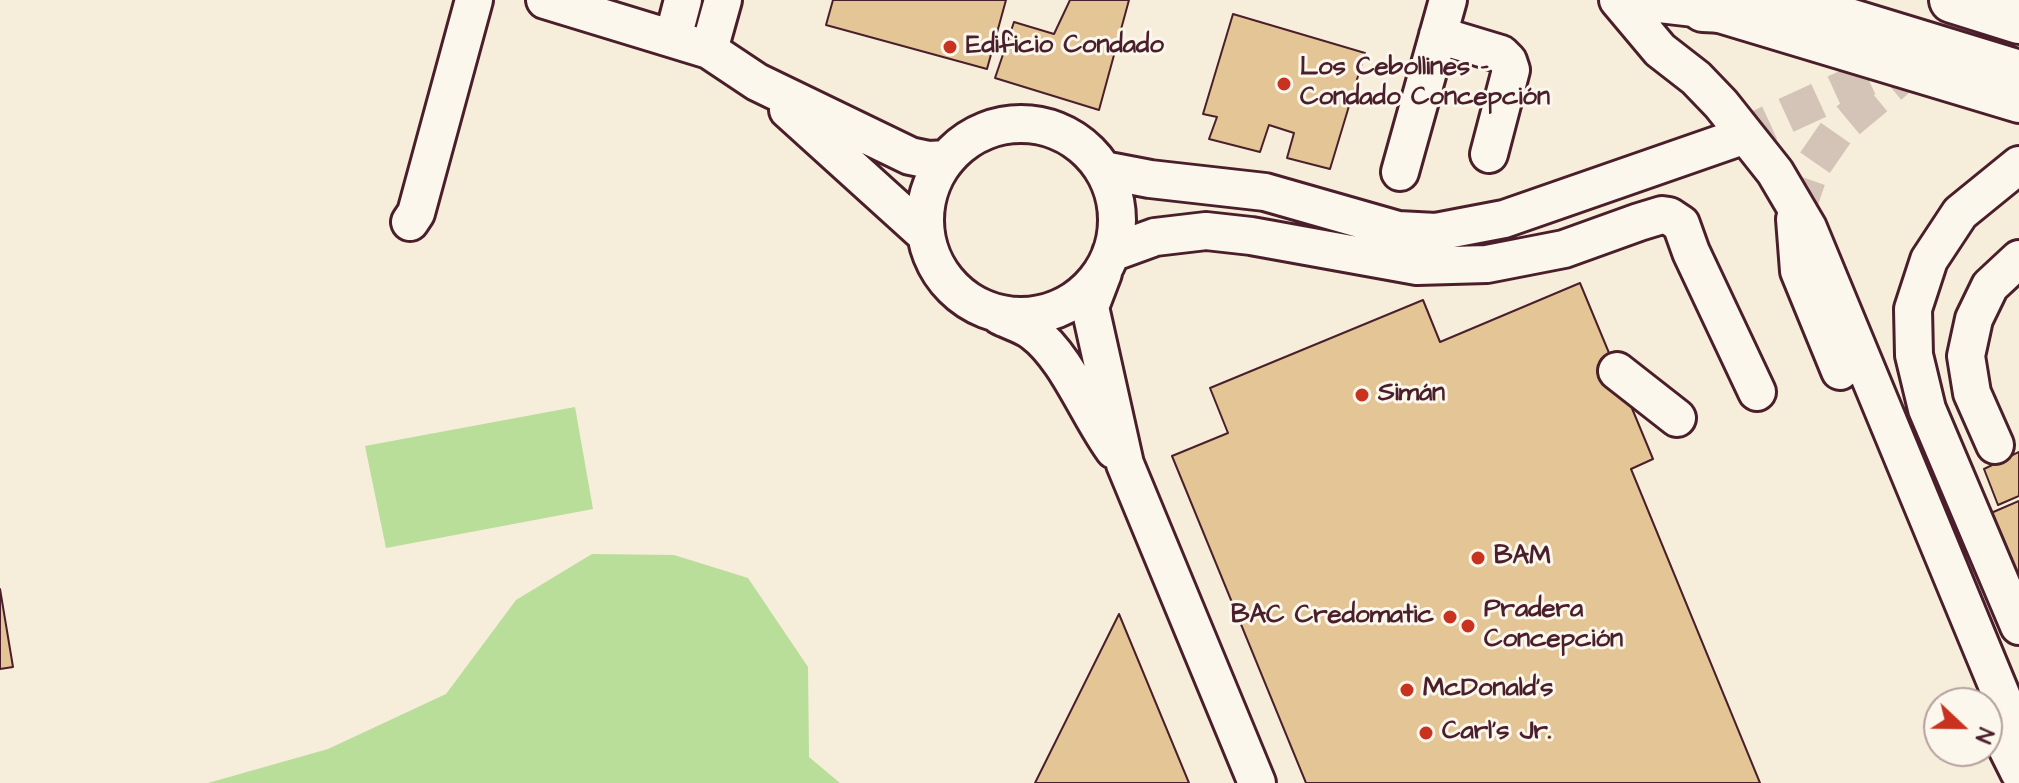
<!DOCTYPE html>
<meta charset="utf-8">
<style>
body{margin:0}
#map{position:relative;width:2019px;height:783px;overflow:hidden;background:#f6eddb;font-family:"Architects Daughter",sans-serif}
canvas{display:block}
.north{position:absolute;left:1923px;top:687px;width:80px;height:80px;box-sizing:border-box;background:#fbf7ec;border:2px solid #b4a19f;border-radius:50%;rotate:112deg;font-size:22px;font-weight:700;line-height:32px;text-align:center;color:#4a1f2b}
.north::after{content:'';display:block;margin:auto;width:28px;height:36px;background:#c8321e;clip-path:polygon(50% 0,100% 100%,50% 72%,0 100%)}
</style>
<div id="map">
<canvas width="2019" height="783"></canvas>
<div class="north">N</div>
</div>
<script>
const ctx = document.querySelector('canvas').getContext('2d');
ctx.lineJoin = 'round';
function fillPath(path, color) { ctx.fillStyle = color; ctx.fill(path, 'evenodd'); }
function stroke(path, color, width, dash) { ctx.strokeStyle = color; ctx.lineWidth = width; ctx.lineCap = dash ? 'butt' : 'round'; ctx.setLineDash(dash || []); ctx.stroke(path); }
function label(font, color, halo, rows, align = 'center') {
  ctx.font = font + ' "Architects Daughter",sans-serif'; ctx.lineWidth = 6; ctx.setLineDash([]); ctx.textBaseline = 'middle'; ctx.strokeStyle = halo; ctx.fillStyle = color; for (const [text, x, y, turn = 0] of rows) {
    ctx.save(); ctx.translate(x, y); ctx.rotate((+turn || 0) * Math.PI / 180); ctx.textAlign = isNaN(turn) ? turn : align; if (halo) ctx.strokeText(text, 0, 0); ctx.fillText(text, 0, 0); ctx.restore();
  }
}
fillPath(new Path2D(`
 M575 407 593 509 386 548 365 446Z
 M592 554 674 555 748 578 808 667 809 757 840 783H208L328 749 446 694 516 600Z`), '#b8de99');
const building = new Path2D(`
 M833 0H1006L987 69 826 25Z
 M1070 0H1129L1099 110 995 78 1014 22 1054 34Z
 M1233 14 1365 53 1330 169 1287 158 1294 133 1269 125 1260 152 1209 139 1217 117 1203 114Z
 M1580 283 1653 459 1631 469 1760 783H1306L1172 456 1228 433 1210 388 1423 300 1440 342Z
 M2019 452V496L1998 505 1984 469Z
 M2019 501V585L1991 513Z
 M0 589 13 667 0 669Z
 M1119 614 1189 783H1035Z`);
fillPath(building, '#e3c596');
stroke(building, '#4a1f2b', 2);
stroke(new Path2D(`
 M1737 138 1937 46 2019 16
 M1796 213 1812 167 1839 128 1899 78`), '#d4c4b8', 36, [36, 18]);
const minor = new Path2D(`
 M545 0 709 50 757 82 910 156 929 160 947 159
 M1618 0 1660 50 1696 78 1721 104 1775 172 1808 228 2019 738
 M1625 0 1703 9 2019 104
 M1438 35 1501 54 1508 61 1511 70 1489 154
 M673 38 683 0
 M709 50 723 0
 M788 110 926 235
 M925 220a96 96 0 1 1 192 0a96 96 0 1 1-192 0Z
 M2019 165 1960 213 1929 260 1913 309 1914 355 1927 409 2019 626
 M1103 170 1150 179 1265 192 1398 230 1436 232 1504 219 1737 138
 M1400 172 1448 0
 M1795 219 1799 271 1840 371
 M410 222 416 213 474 0
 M1111 253 1155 237 1206 231 1251 236 1417 266 1487 264 1564 249 1639 222 1662 215 1669 216 1681 224 1691 252 1757 392
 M1103 273 1090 307 1125 464 1257 783
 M1000 316C1010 321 1024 325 1033 332 1067 357 1088 415 1114 450
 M1617 371 1677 418
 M1995 445 1972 393 1966 356 1974 319 1990 286 2019 259
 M1993 720 2019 772`);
const highway = new Path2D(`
 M1952 0 2019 21
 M1703 9 1829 15 2019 73`);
stroke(minor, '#4a1f2b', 42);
stroke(highway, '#4a1f2b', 50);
stroke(minor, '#fbf7ec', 36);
stroke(highway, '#fbf7ec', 44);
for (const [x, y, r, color] of [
 [950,47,8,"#c8321e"],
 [1284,84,8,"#c8321e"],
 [1362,395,8,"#c8321e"],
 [1478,558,8,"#c8321e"],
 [1450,617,8,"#c8321e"],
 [1468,626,8,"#c8321e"],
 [1407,690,8,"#c8321e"],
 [1426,733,8,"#c8321e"]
]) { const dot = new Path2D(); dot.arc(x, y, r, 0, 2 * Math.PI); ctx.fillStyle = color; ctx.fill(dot); stroke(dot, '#fbf7ec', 3); }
label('bold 26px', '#4a1f2b', '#fbf7ec', [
 ["Edificio Condado",966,47],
 ["Los Cebollines -",1300,69],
 ["Condado Concepción",1300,99],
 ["Simán",1378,395],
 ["BAM",1494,558],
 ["Pradera",1484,611],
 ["Concepción",1484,641],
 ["BAC Credomatic",1434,617,"right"],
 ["McDonald's",1423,690],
 ["Carl's Jr.",1442,733]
], 'left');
</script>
